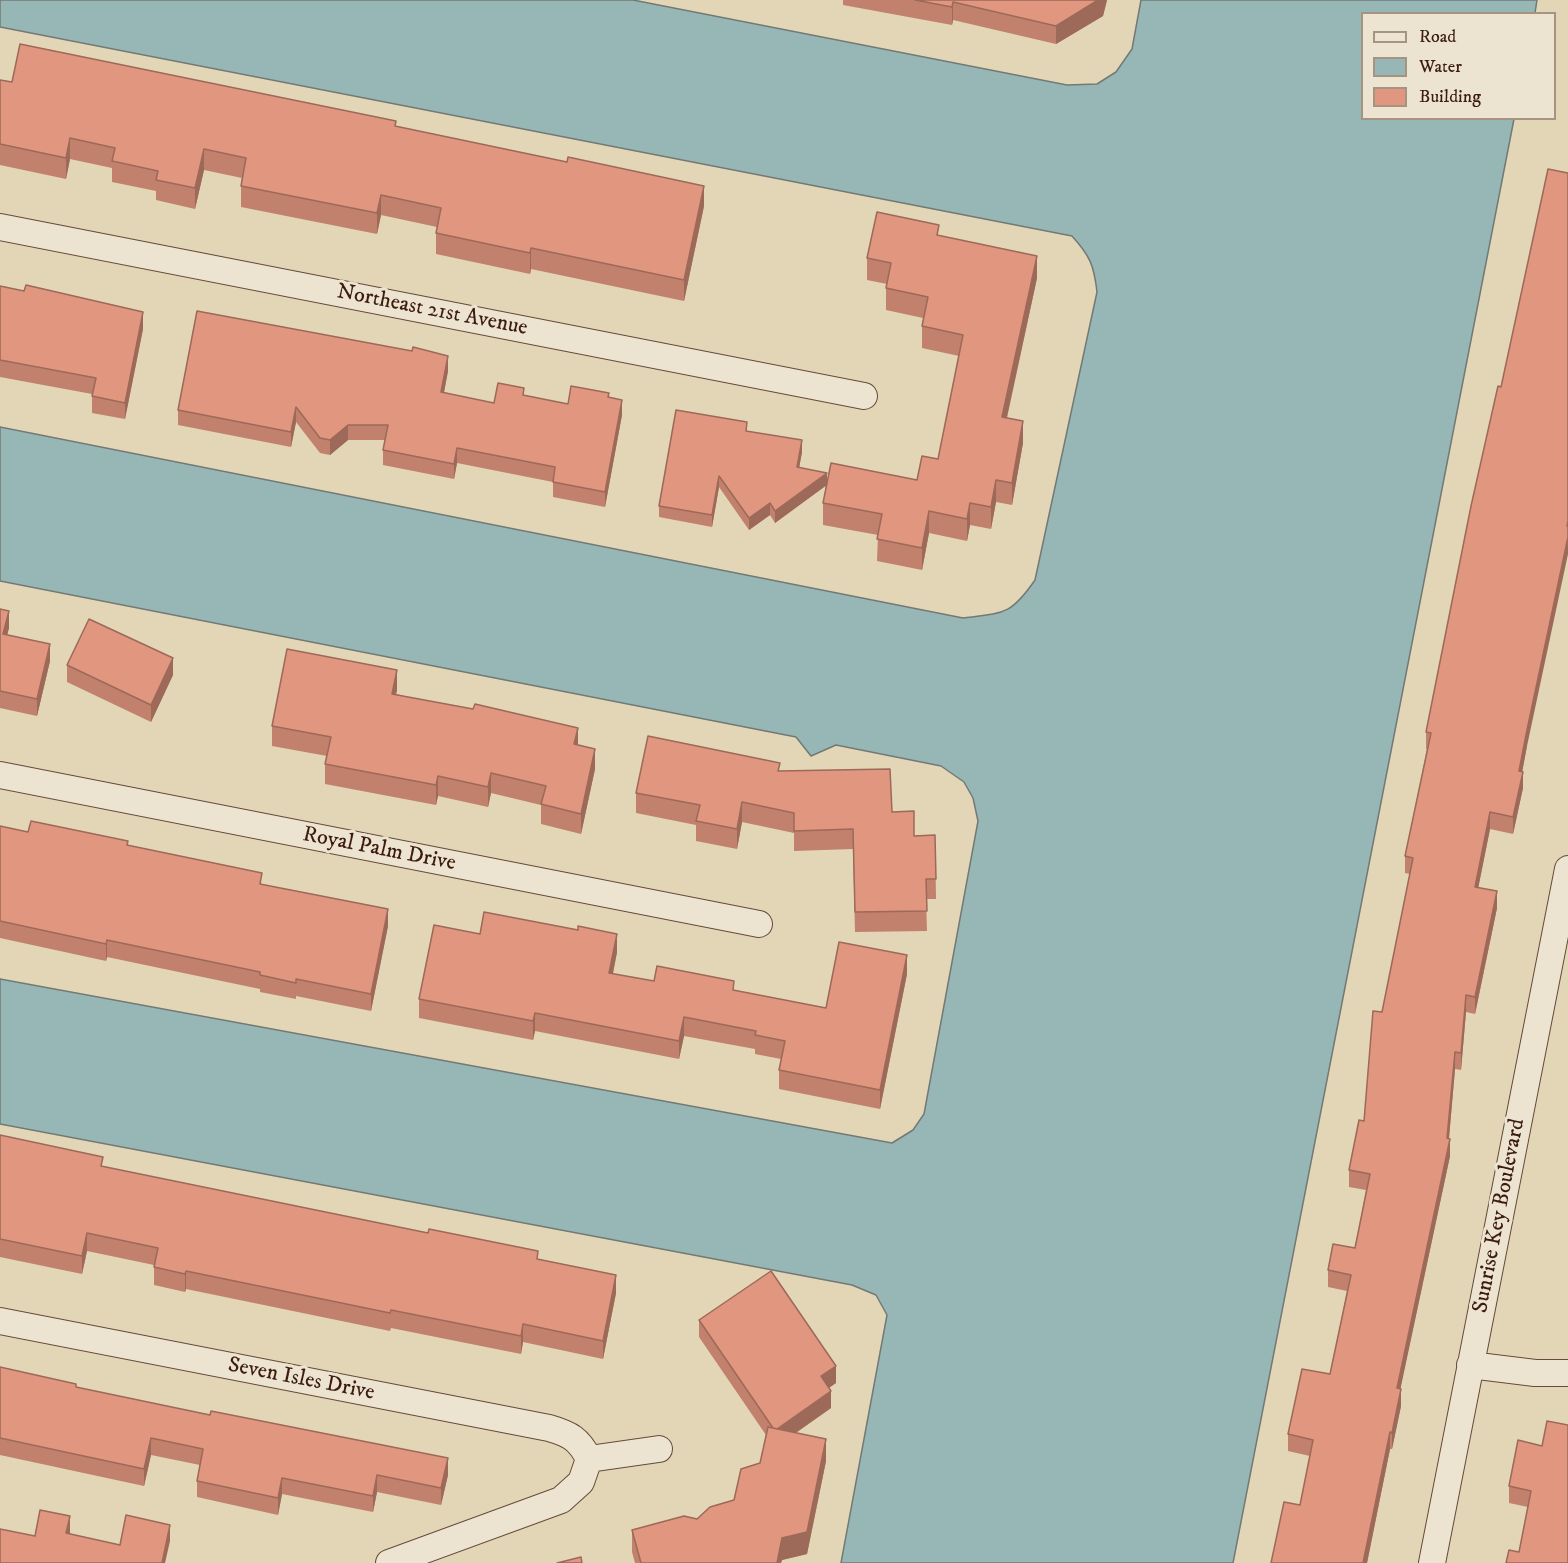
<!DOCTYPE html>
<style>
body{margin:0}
#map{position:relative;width:1568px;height:1563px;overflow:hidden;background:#e2d6b6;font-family:"IM FELL DW Pica",serif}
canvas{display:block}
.legend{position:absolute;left:1361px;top:12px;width:195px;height:108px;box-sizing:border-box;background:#ece4d0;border:2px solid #a69483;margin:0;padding:8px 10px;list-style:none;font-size:18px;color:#3d1c10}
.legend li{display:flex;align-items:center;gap:12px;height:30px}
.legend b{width:30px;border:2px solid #a69483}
</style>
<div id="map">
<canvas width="1568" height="1563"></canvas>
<ul class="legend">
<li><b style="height:8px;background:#ece4d0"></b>Road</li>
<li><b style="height:16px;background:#97b7b6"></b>Water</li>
<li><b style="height:16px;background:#e0967f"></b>Building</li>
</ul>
</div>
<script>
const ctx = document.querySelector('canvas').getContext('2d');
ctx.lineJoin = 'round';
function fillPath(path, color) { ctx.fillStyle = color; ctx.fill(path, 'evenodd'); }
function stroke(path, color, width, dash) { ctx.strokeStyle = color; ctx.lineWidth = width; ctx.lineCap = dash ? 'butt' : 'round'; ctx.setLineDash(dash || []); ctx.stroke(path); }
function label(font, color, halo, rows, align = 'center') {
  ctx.font = font + ' "IM FELL DW Pica",serif'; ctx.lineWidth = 6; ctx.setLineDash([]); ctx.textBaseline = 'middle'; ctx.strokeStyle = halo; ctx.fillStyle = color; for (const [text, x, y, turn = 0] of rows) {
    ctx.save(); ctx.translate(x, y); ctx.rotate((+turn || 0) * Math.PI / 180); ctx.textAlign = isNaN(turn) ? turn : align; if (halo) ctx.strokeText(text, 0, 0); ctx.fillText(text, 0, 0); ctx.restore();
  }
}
const water = new Path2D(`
 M0 0H633L1067 85 1097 84 1116 72 1132 49 1141 0H1537L1535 13 1362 14V118L1514 119 1233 1563H841L887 1315 876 1295 852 1285 0 1124V979L892 1143 913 1130 924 1114 978 821 973 798 964 782 941 766 836 745 811 756 796 737 0 581V427L963 618C1004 613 1011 615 1035 580L1097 292C1094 265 1090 256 1072 236L0 27Z`);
fillPath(water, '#97b7b6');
stroke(water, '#737974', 1.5);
const minor = new Path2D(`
 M0 227 864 396
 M0 775 759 924
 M0 1321 549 1428C570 1434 579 1439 589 1459
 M1470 1365 1535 1373H1568
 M589 1459 659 1449
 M389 1563 561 1500 581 1482 589 1459
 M1432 1563 1568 869`);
stroke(minor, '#664a3a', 28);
stroke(minor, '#ece4d0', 26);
fillPath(new Path2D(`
 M843 0H1107L1103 16 1056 44 953 20 952 25 843 5Z
 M0 80 12 82 396 126 704 206 684 301 531 269 530 274 436 254V233L437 227 381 215 377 234 241 207V186L242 178 204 170 195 209 156 200V191L112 182V168L70 159 66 179 0 165Z
 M939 235 1037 278 1007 418 1023 443 1012 505 996 502 991 529 970 525 967 541 929 533 922 570 877 561 878 535 823 525V503L826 485 775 523 770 515 749 530 719 487 712 527 659 517V506L747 431 802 452 799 468 827 482 917 480 938 459 959 356 922 348V326L923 318 886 310V288L887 284 867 280V258Z
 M0 286 143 329 125 419 92 413V394L0 377Z
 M448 371 444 393 494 403 524 396 568 404 609 397 622 415 605 507 553 497V482L457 463 454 479 383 465V450L385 440H348L330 455 320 453 296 422 291 447 178 425V410Z
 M0 609 9 628 7 635 50 661 37 716 0 708Z
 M67 665 173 675 151 722 67 682Z
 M397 690 396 694 578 745 595 769 581 834 541 824V805L491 793 488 807 438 796 436 805 325 784V764L327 756 272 746V726Z
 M1426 732 1527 746 1522 771 1523 788 1513 834 1490 829 1478 888 1497 908 1475 1014 1466 1012 1461 1070 1455 1069 1449 1139 1450 1156 1400 1389 1401 1406 1392 1449H1390L1367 1563H1271L1300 1505 1310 1456 1288 1451V1434L1330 1374 1347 1291 1328 1287V1270L1355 1248 1366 1190 1349 1187V1170L1364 1121 1382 1012 1410 874 1405 873V856L1427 749H1426Z
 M780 771 892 812 914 836 935 835 936 899H926L927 931 855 932 853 849 794 851V833L742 822 737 849 696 841V825L636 813V793Z
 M0 826 28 832 128 845 262 884 388 926 371 1011 296 996V999L260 992V989L107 957 106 961 0 938Z
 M480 934 617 952 613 974 654 981 734 990 826 1008 907 974 880 1109 779 1089V1070L781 1059 755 1054V1049L684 1036 679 1059 535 1031 533 1040 419 1018V999Z
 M0 1135 103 1167 538 1259 616 1293 603 1359 523 1342 521 1354 391 1328 390 1331 186 1289 185 1292 154 1285V1265L87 1251 82 1274 0 1257Z
 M699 1320 836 1383 829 1388 831 1408 796 1433 826 1461 807 1554 782 1560 781 1563H635L632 1552V1530L697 1519 734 1500 760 1463 766 1435 699 1337Z
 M0 1367 76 1387 448 1475 441 1505 377 1492 373 1512 282 1494 278 1515 197 1497V1481L200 1465 151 1455 144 1486 0 1455Z
 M1542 1446 1519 1552 1528 1507 1509 1503V1486Z`), '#c1816d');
fillPath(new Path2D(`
 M1098 0H1107L1103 16 1056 44V26Z
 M953 2V20L952 25V7Z
 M70 138V159L66 179V158Z
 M204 149V170L195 209V188Z
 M704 186V206L684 301V280Z
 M381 195V215L377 234V213Z
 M531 248V269L530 274V253Z
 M1037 256V278L1002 439V417Z
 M143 312V329L125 419V403Z
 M448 356V371L441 407V392Z
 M622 400V415L605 507V492Z
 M296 407V422L291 447V432Z
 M1023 421V443L1012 505V483Z
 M348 425V440L330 455V440Z
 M802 440V452L797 479V467Z
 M457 448V463L454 479V464Z
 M827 473V485L775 523V511Z
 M719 476V487L712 527V515Z
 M996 480V502L991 529V507Z
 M770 503V515L749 530V518Z
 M970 503V525L967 541V519Z
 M929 511V533L922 570V548Z
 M1568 521V554L1527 746 1520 784 1523 772V788L1513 834V817L1519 771Z
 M9 611V628L3 651V634Z
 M50 644V661L37 716V699Z
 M173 658V675L151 722V705Z
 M397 670V690L392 714V694Z
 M578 728V748L574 744Z
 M595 749V769L581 834V814Z
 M491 773V793L488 807V787Z
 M438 776V796L436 805V785Z
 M742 802V822L737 849V829Z
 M1490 812V829L1475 904V887Z
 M1497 891V908L1475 1014V997Z
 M388 909V926L371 1011V994Z
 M617 934V952L609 992V973Z
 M107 940V957L106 961V944Z
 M907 955V974L880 1109V1090Z
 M1466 995V1012L1461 1070V1053Z
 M535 1013V1031L533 1040V1021Z
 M684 1017V1036L679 1059V1041Z
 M1455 1052V1069L1448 1148 1450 1139V1156L1397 1405V1388L1447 1138Z
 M87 1233V1251L82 1274V1256Z
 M186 1271V1289L185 1292V1274Z
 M616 1275V1293L603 1359V1341Z
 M523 1324V1342L521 1354V1336Z
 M836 1366V1383L821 1393V1376Z
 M1401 1389V1406L1392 1449V1433Z
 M831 1391V1408L775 1447V1431Z
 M1390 1432V1449L1367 1563H1363Z
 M151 1438V1455L144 1486V1469Z
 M826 1439V1461L807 1554 782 1560 781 1563H777L782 1538Z
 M448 1458V1475L441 1505V1488Z
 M377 1475V1492L373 1512V1496Z
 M282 1478V1494L278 1515V1498Z
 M70 1516V1533L66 1550V1533Z
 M170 1525V1541L165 1563H162Z`), '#9d6959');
const building = new Path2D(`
 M915 0H1098L1056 26 953 2 952 7Z
 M20 44 396 121 395 126 567 162 568 157 704 186 684 280 531 248 530 253 436 233 441 208 381 195 377 213 241 186 246 158 204 149 195 188 156 180 158 171 112 161 115 148 70 138 66 158 0 144V80L12 82Z
 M1548 169 1568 173V521L1567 526H1568V537L1527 730 1519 771 1523 772 1513 817 1490 812 1475 887 1497 891 1475 997 1466 995 1461 1053 1455 1052 1447 1138 1450 1139 1397 1388 1401 1389 1392 1433 1390 1432 1363 1563H1271L1284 1502 1300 1505 1313 1440 1288 1434 1302 1369 1330 1374 1351 1275 1328 1270 1333 1244 1355 1248 1370 1174 1349 1170 1359 1120 1364 1121 1373 1011 1382 1012 1413 858 1405 856 1431 733 1426 732 1471 506 1498 386 1501 387Z
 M877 212 939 225 937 235 1037 256 1002 417 1023 421 1012 483 996 480 991 507 970 503 967 519 929 511 922 548 877 539 882 514 823 503 831 463 917 480 922 456 938 459 963 335 922 326 928 297 886 288 891 263 867 258Z
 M26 285 143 312 125 403 92 396 96 378 0 360V286L24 291Z
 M197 311 412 351 413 347 448 356 441 392 494 403 498 383 524 388 523 395 568 404 571 386 609 393 608 397 622 400 605 492 553 482 555 467 457 448 454 464 383 450 388 425H348L330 440 320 438 296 407 291 432 178 410Z
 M676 410 747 422 746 431 802 440 797 467 827 473 775 511 770 503 749 518 719 476 712 515 659 506Z
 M0 609 9 611 3 634 50 644 37 699 0 691Z
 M89 619 173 658 151 705 67 665Z
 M287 649 397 670 392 694 473 709 475 704 578 728 574 744 595 749 581 814 541 804 546 786 491 773 488 787 438 776 436 785 325 764 331 737 272 726Z
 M648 736 780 763 778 771 890 769 892 812 914 811V836L935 835 936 879H926L927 911 855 912 853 829 794 831V813L742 802 737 829 696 821 700 805 636 793Z
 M31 821 128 841 127 845 262 873 260 884 388 909 371 994 296 979V983L260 975V972L107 940 106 944 0 921V826L28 832Z
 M484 912 578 930V926L617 934 609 973 654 981 657 966 734 981 733 990 826 1008 839 942 907 955 880 1090 779 1070 785 1041 755 1035 756 1031 684 1017 679 1041 535 1013 533 1021 419 999 434 925 480 934Z
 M0 1135 103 1157 101 1166 428 1233 429 1229 538 1251 537 1259 616 1275 603 1341 523 1324 521 1336 391 1310 390 1313 186 1271 185 1274 154 1267 158 1248 87 1233 82 1256 0 1239Z
 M771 1271 836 1366 821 1376 831 1391 777 1429 773 1428 699 1320Z
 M0 1367 76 1384V1387L210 1415 211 1411 448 1458 441 1488 377 1475 373 1496 282 1478 278 1498 197 1481 203 1449 151 1438 144 1469 0 1438Z
 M1547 1421 1568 1425V1563H1506L1509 1550 1519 1552 1531 1491 1509 1486 1518 1440 1542 1446Z
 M768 1427 826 1439 807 1532 782 1538 777 1563H641L632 1530 684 1516 697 1519 710 1507 734 1500 741 1469 760 1463Z
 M40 1510 70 1516 66 1533 120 1545 126 1515 170 1525 162 1563H0V1529L35 1536Z
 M581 1557 582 1563H557Z`);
fillPath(building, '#e0967f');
stroke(building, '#9d6959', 1.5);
label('22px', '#3d1c10', '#ece4d0', [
 ["Northeast 21st Avenue",432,311,11],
 ["Royal Palm Drive",379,850,11],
 ["Sunrise Key Boulevard",1500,1216,-79],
 ["Seven Isles Drive",301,1380,11]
]);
</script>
